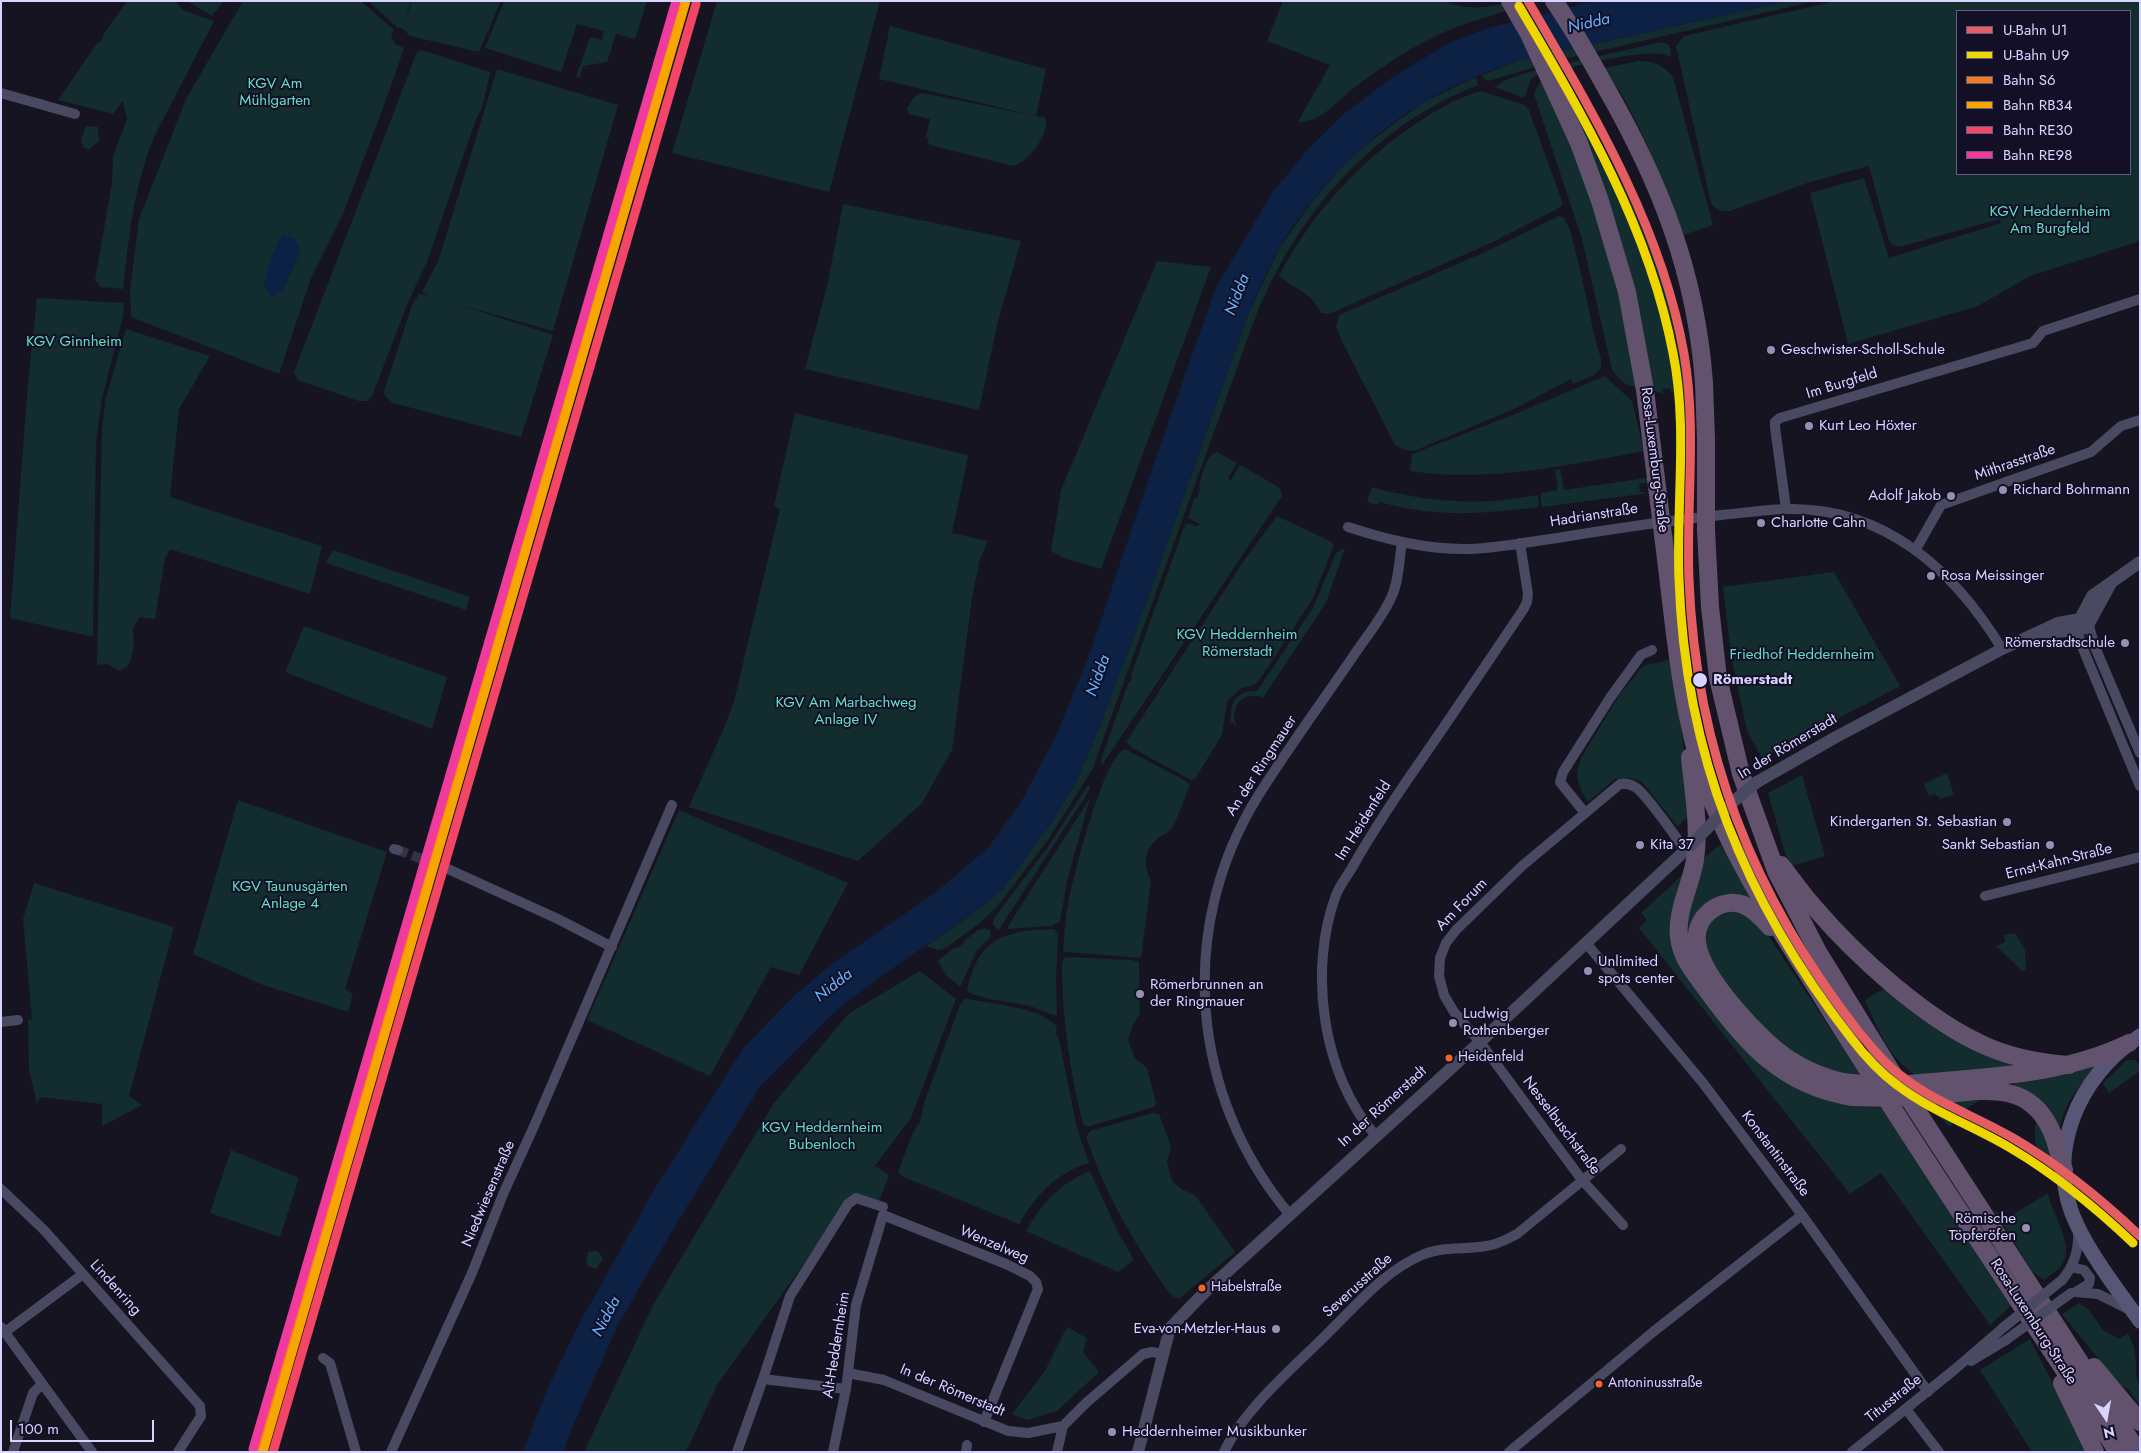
<!DOCTYPE html>
<meta charset="utf-8">
<style>
body{margin:0}
#map{position:relative;width:2141px;height:1453px;overflow:hidden;background:#161421;font-family:Jost,sans-serif}
canvas{display:block}
.frame{position:absolute;inset:0;border:2px solid #d9d4ff;pointer-events:none}
.legend{position:absolute;left:1956px;top:10px;width:175px;height:165px;box-sizing:border-box;background:#130f26;border:1px solid #625e7d;margin:0;padding:6px 9px;list-style:none;font-size:15px;color:#d9d4ff}
.legend li{display:flex;align-items:center;gap:10px;height:25px}
.legend b{width:25px;border:1px solid #625e7d}
.north{position:absolute;left:2081px;top:1393px;width:50px;height:50px;-webkit-text-stroke:4px #130f26;paint-order:stroke;rotate:168deg;font-size:14px;font-weight:700;line-height:20px;text-align:center;color:#d9d4ff}
.north::after{content:'';display:block;margin:auto;width:18px;height:22px;background:#d9d4ff;clip-path:polygon(50% 0,100% 100%,50% 72%,0 100%)}
.scale{position:absolute;left:10px;top:1420px;width:144px;height:22px;box-sizing:border-box;border:2px solid #d9d4ff;border-top:0;padding-left:6px;font-size:15px;line-height:18px;white-space:nowrap;color:#d9d4ff;-webkit-text-stroke:4px #130f26;paint-order:stroke}
</style>
<div id="map">
<canvas width="2141" height="1453"></canvas>
<div class="frame"></div>
<ul class="legend">
<li><b style="height:6px;background:#e35d62"></b>U-Bahn U1</li>
<li><b style="height:6px;background:#eed700"></b>U-Bahn U9</li>
<li><b style="height:6px;background:#f57921"></b>Bahn S6</li>
<li><b style="height:6px;background:#f7a600"></b>Bahn RB34</li>
<li><b style="height:6px;background:#f34667"></b>Bahn RE30</li>
<li><b style="height:6px;background:#f13a9d"></b>Bahn RE98</li>
</ul>
<div class="north">N</div>
<div class="scale">100 m</div>
</div>
<script>
const ctx = document.querySelector('canvas').getContext('2d');
ctx.lineJoin = 'round';
function fillPath(path, color) { ctx.fillStyle = color; ctx.fill(path, 'evenodd'); }
function stroke(path, color, width, dash) { ctx.strokeStyle = color; ctx.lineWidth = width; ctx.lineCap = dash ? 'butt' : 'round'; ctx.setLineDash(dash || []); ctx.stroke(path); }
function label(font, color, halo, rows, align = 'center') {
  ctx.font = font + ' Jost,sans-serif'; ctx.lineWidth = 4; ctx.setLineDash([]); ctx.textBaseline = 'middle'; ctx.strokeStyle = halo; ctx.fillStyle = color; for (const [text, x, y, turn = 0] of rows) {
    ctx.save(); ctx.translate(x, y); ctx.rotate((+turn || 0) * Math.PI / 180); ctx.textAlign = isNaN(turn) ? turn : align; if (halo) ctx.strokeText(text, 0, 0); ctx.fillText(text, 0, 0); ctx.restore();
  }
}
fillPath(new Path2D(`
 M127 1H175L183 10 214 21 154 137C134 186 129 236 123 289L101 287 95 280 112 183 113 156 127 119 123 101 113 114 58 100 98 42H101L104 34Z
 M187 1H224L212 16Z
 M243 1H361L394 30 391 37 395 44 404 48 386 100 343 214 311 278 279 374 131 317 130 290 139 219 186 99Z
 M368 1H411L404 22 412 1H501L479 52 410 36 402 28H398Z
 M504 1H647L635 39 616 34 607 62 583 66 580 77H576L590 37 602 40 604 31 577 24 561 72 485 48Z
 M717 1H880L829 192 672 153Z
 M1283 1H1444C1464 9 1481 9 1502 4L1505 11C1486 18 1465 23 1447 31 1414 45 1383 66 1355 87 1337 100 1322 123 1298 122L1330 65 1267 41Z
 M1788 1H1815L1552 62 1488 81 1485 80 1482 75 1518 61Z
 M1836 1H2140V241L2030 276 1978 306 1848 344 1810 193 1864 178 1889 258 2001 223 2000 219 1899 247 1894 246 1889 241 1869 166 1810 182 1730 211C1721 212 1716 210 1711 203L1676 46 1684 36ZM1957 11H2130V174H1957Z
 M890 26 1046 69 1036 116 879 79Z
 M1662 42 1669 45 1671 50 1670 57C1652 44 1559 71 1535 76L1531 79 1524 98 1495 87 1505 80 1536 70Z
 M422 50 490 72V74L482 108 475 122 427 262 409 300 372 396 368 401H359L298 380 294 372 417 52Z
 M1639 61C1654 61 1663 65 1673 77L1713 225 1684 235 1645 140 1624 98 1604 68Z
 M497 69 618 105 553 331 457 304 553 335 521 437 393 403 385 396 384 391 412 305 419 294 428 295 422 292 437 263 442 249Z
 M1564 75C1584 115 1607 152 1626 192 1663 267 1687 349 1686 433L1680 392 1671 393 1670 388 1663 389V394L1652 390 1576 152 1621 299 1636 387C1626 387 1618 378 1612 370L1582 239 1534 94 1540 82Z
 M1476 77 1478 85C1371 127 1295 216 1254 321L1092 770 1048 840 997 907 977 925 946 948 938 950 926 946 983 906 1003 889 1051 823 1074 786 1093 743 1138 625 1249 312 1280 247 1314 199 1340 169 1363 147 1422 103Z
 M1481 91 1524 105 1529 110 1563 204 1561 207 1491 243 1329 314 1321 313C1310 291 1297 291 1279 276 1312 212 1362 158 1423 119 1441 107 1460 97 1481 91Z
 M922 93 1046 118C1049 135 1029 162 1013 166L927 144 929 141 926 136 930 119 909 114 907 109C911 102 913 95 922 93Z
 M86 126 98 127 99 141 90 149 84 148 81 139Z
 M843 204 1021 241 998 321 979 410 805 369 827 286Z
 M1559 216 1564 218 1570 230 1580 269 1594 334 1601 359V368L1594 375 1573 384 1571 379 1514 409 1414 451 1405 450 1395 445 1345 347 1336 327 1339 315 1485 252Z
 M1157 261 1211 267 1101 569 1064 558 1051 551 1061 490Z
 M37 298 124 303 123 316 102 399 96 443 93 635 89 636 10 618 28 383Z
 M126 329 210 356 179 409 170 497 322 546 310 594 170 549 165 558 155 619 139 617 133 629 134 645 131 659 127 667 120 671 107 664 97 665 102 428 106 397Z
 M1605 376 1632 401 1644 451C1568 465 1487 483 1410 471L1412 454 1510 416Z
 M795 413 967 455 968 457 952 533 988 541 980 559 972 598 952 750 922 803 858 861 689 807 726 723 734 701 780 509 774 506Z
 M1217 452 1237 463 1228 478 1231 480 1239 466H1242L1280 488 1282 496 1102 765 1101 761 1103 754 1128 684 1132 679 1130 678 1183 530 1186 524H1193L1195 527 1200 524 1188 518 1194 499 1197 498 1200 490 1199 487C1202 476 1205 456 1217 452Z
 M1560 469 1564 490 1646 478 1649 482 1639 484 1640 492 1649 493 1542 507 1540 493 1558 490 1555 470Z
 M1372 487C1430 503 1479 506 1538 495L1539 507C1480 514 1438 518 1379 502L1378 505 1367 502Z
 M1277 516 1330 541 1334 545 1313 598 1269 666 1256 684 1240 689 1227 701 1222 735 1195 779 1191 780 1134 749 1126 742 1245 559Z
 M1679 534 1686 648 1670 535Z
 M1345 548 1327 600 1320 612 1263 698C1243 689 1228 708 1237 727L1231 722C1229 703 1237 690 1257 691L1313 608 1336 553Z
 M333 550 470 597 466 610 326 563Z
 M1834 572 1900 686 1762 758 1747 731 1731 655 1723 587Z
 M304 626 447 677 432 729 285 672Z
 M1672 659 1692 811 1678 827 1641 781 1630 778 1615 779 1588 802C1578 786 1574 776 1581 758L1620 694 1643 666Z
 M1125 749 1186 781 1190 786C1183 800 1179 817 1171 829 1168 833 1165 834 1161 836 1145 847 1142 863 1151 880L1141 958 1066 952 1063 950C1064 935 1065 920 1068 905 1072 881 1104 754 1125 749Z
 M1947 773 1954 795 1940 799 1935 794 1929 796 1924 784Z
 M1802 775 1825 856 1791 866 1785 853 1768 793Z
 M1088 785 1090 789 998 931 993 924 994 918 1048 847Z
 M1090 798 1068 877 1060 921 1052 926 1008 929V927L1015 915Z
 M238 800 387 852 345 989 353 994 348 1012 263 985 193 954Z
 M679 810 848 883 799 975 771 967 710 1076 587 1020Z
 M1721 844 1752 901 1719 897 1695 959 1817 1083 1691 956 1686 928 1700 861Z
 M1689 869 1674 947 1803 1090 1834 1102 1882 1108 2013 1304 1990 1325 1881 1173 1850 1194 1639 928 1647 920 1641 913Z
 M34 883 174 927 129 1096 142 1105 102 1126V1104L40 1097 37 1104 29 1069 28 1020 32 1019 23 919Z
 M1742 909 1760 923 1861 1075 1826 1071 1802 1062 1756 1024 1735 1000 1702 945 1710 915Z
 M985 928 990 930 991 937 977 950 960 987 946 975 938 961 955 947 957 948 964 943V941L978 930Z
 M1054 929 1058 934 1056 981 1057 1014 1056 1016 1030 1006 984 998 968 992C966 985 971 977 973 970 986 933 1019 930 1054 929Z
 M2015 933 2025 950 2026 969 2022 971 1996 946 2005 942 2004 935Z
 M1065 957 1132 960 1139 962 1140 1014 1132 1027 1128 1040 1135 1058 1147 1068 1156 1103 1154 1107 1090 1126H1085L1083 1124C1070 1073 1063 1023 1062 971V962Z
 M920 971 956 999 911 1118 856 1191 875 1166C880 1169 886 1171 889 1176L879 1201 853 1195 717 1385 686 1452H584L654 1303 774 1103 848 1014Z
 M1883 989 2040 1064 1920 1077C1890 1062 1878 1029 1865 1000Z
 M965 998C991 1005 1041 1006 1057 1027L1056 1034 1059 1039 1077 1128 1089 1163C1056 1173 1036 1195 1019 1224L901 1176 898 1172 913 1132 920 1122 924 1103 960 1005Z
 M2127 1060H2135L2140 1065V1071L2109 1093 2103 1083Z
 M2098 1062 2099 1067C2075 1089 2068 1099 2058 1131L2010 1086 2014 1083 2028 1081Z
 M1983 1098 1955 1116 1950 1127 1925 1103Z
 M1152 1113 1159 1114 1171 1147 1167 1162 1172 1181 1181 1189 1195 1195 1235 1252 1180 1298 1174 1297 1170 1294C1135 1245 1105 1194 1086 1137L1090 1131Z
 M2037 1118 2049 1144 2053 1180C2044 1150 2029 1155 2037 1118Z
 M231 1150 299 1178 280 1237 210 1213Z
 M1090 1171 1117 1230 1134 1260 1118 1272 1026 1231C1043 1202 1059 1184 1090 1171Z
 M2048 1193C2051 1212 2073 1242 2064 1261 2061 1269 2050 1275 2044 1280L2032 1271 1993 1209 2003 1216 2014 1214Z
 M598 1251 603 1259 596 1269 586 1265 588 1252Z
 M2079 1303 2088 1309 2103 1330 2120 1339 2128 1333 2134 1347 2136 1361V1376L2140 1388V1406L2128 1389 2119 1384 2062 1314Z
 M1067 1327 1087 1338 1083 1352 1099 1372 1057 1411 1027 1420 1012 1414 1045 1371Z
 M2030 1339 2088 1452H2032L1980 1370Z`), '#132c2d');
fillPath(new Path2D(`
 M1594 1H1788L1518 61C1485 72 1451 85 1421 104 1366 138 1313 191 1280 247 1268 268 1259 290 1249 312L1138 625 1093 743 1074 786 1051 823 1003 889 983 906 880 977 832 1014 761 1085 666 1241 618 1325 568 1437 564 1452H523L547 1390 580 1322 654 1190 744 1047 796 994 832 964 936 892 988 848 1020 804 1057 733 1090 653 1155 460 1216 287 1272 193 1309 148 1345 113 1393 77 1426 57 1449 43 1485 29Z
 M283 234 295 239 301 249 283 291 271 298 264 286 272 254Z`), '#0d2144');
stroke(new Path2D(`
 M398 850 448 869`), '#333142', 10, [10, 5]);
stroke(new Path2D(`
 M1 93 75 114
 M1786 509 1775 427V422L1780 418 2033 343 2043 331 2140 299
 M1348 527C1388 540 1428 550 1470 549 1499 548 1528 542 1557 538 1612 529 1666 521 1721 515 1742 513 1764 510 1785 509 1884 506 1954 570 2002 649
 M1916 549 1941 505 2091 452 2121 426 2140 420
 M2140 753 2095 647 2089 626 2080 619 2078 630 2081 644 2140 786
 M1585 813 1560 782 1563 772 1610 698 1641 655 1652 650
 M394 849 398 850
 M448 869 558 919 612 947
 M1985 896 2140 857
 M1586 943 1703 1083 1802 1215 1928 1392
 M1 1022 18 1020
 M1376 1136C1322 1075 1308 970 1336 895 1340 885 1348 875 1353 866 1370 836 1389 807 1408 779 1447 723 1485 666 1523 610L1527 602 1528 594 1520 543
 M1 1189 44 1230 200 1406 201 1416 178 1452
 M1290 1215C1190 1096 1176 928 1258 796 1288 748 1322 702 1354 655 1366 637 1382 618 1391 598 1399 582 1399 560 1402 543
 M1623 1225 1582 1180 1480 1042 1454 1012 1444 995 1439 976 1440 958 1446 943 1456 930 1522 866 1620 784C1625 783 1630 784 1635 787 1646 794 1677 838 1685 851
 M2071 1267 2084 1270 2090 1278 2089 1284 2077 1291
 M2062 1280C2074 1266 2079 1250 2078 1232
 M2076 1292 2098 1294 2126 1308
 M1 1327 92 1452
 M5 1332 83 1274
 M323 1358 330 1363 356 1452
 M1971 1361 2006 1340
 M848 1373 884 1380 1008 1431 1028 1433 1063 1426 1086 1403 1143 1354 1152 1352 1163 1354
 M763 1379 846 1389
 M1906 1409 1939 1452
 M13 1452 33 1393 42 1384
 M391 1452 472 1273 504 1192 535 1124 672 805
 M737 1452 763 1379 790 1296 848 1204 856 1198 883 1207
 M833 1452 846 1389 856 1305 883 1215 1006 1264 1030 1276 1036 1282 1038 1289 984 1422
 M966 1452 967 1445
 M1057 1452 1063 1426
 M1224 1452C1244 1409 1293 1368 1326 1335 1355 1307 1384 1271 1422 1255 1442 1246 1464 1250 1486 1246 1497 1245 1507 1239 1517 1234L1621 1149
 M1509 1452 1653 1332 1802 1215
 M1852 1452 1954 1370 2004 1327`), '#4a4962', 10);
stroke(new Path2D(`
 M2044 633 2078 630 2087 627 2110 585
 M1757 782 1836 737 2002 649 2058 623 2080 619 2092 596 2140 562
 M1138 1452 1170 1328 1205 1292 1480 1042 1691 845`), '#4a4962', 12);
stroke(new Path2D(`
 M2140 1036C2078 1075 2043 1156 2077 1225 2092 1257 2119 1292 2140 1321`), '#575674', 15);
stroke(new Path2D(`
 M1510 1 1529 34 1579 143 1600 201 1627 292 1645 390
 M1554 1C1573 28 1589 57 1605 86 1660 182 1696 272 1704 383
 M1706 530 1710 607 1718 678 1741 774 1776 871 1818 952 1891 1071 2138 1452
 M1663 535C1674 618 1679 703 1705 782 1734 865 1785 936 1830 1010 1923 1159 2022 1305 2118 1452
 M1690 757C1693 790 1700 826 1695 860 1691 885 1676 911 1679 937 1681 958 1695 974 1707 990 1746 1044 1783 1086 1852 1097
 M1781 865C1792 879 1802 894 1814 907 1857 957 1927 1021 1988 1047 2014 1058 2041 1063 2069 1065
 M1770 927C1763 919 1755 910 1744 905 1720 896 1694 917 1697 942 1701 977 1761 1042 1790 1060 1807 1071 1824 1078 1843 1082
 M1933 1082C2000 1076 2067 1073 2129 1043
 M1941 1095C1984 1090 2029 1081 2051 1130 2057 1142 2059 1157 2064 1170
 M2094 1367 2140 1422
 M2062 1383 2095 1452`), '#62526e', 18);
stroke(new Path2D(`
 M2004 1327 2062 1280
 M2006 1340 2071 1293`), '#4a4962', 10);
stroke(new Path2D(`
 M1691 845 1734 801 1757 782`), '#4a4962', 12);
stroke(new Path2D(`
 M1704 383 1706 439V530
 M1645 390 1663 535
 M1843 1082 1882 1086 1933 1082
 M1852 1097 1890 1098 1941 1095`), '#62526e', 18);
stroke(new Path2D(`
 M256 1452 679 1`), '#f57921', 9);
stroke(new Path2D(`
 M263 1452 686 1`), '#f7a600', 9);
stroke(new Path2D(`
 M273 1452 696 4`), '#f34667', 9);
stroke(new Path2D(`
 M253 1449 676 1`), '#f13a9d', 9);
stroke(new Path2D(`
 M1528 1C1592 111 1662 227 1684 354 1697 428 1686 505 1689 580 1696 752 1753 896 1858 1031 1872 1048 1886 1065 1904 1078 1937 1103 1977 1117 2013 1138 2059 1165 2101 1199 2140 1236`), '#e35d62', 9);
stroke(new Path2D(`
 M1519 6C1583 115 1649 227 1673 353 1688 427 1676 504 1679 579 1685 754 1744 901 1851 1038 1864 1055 1879 1072 1897 1085 1932 1112 1974 1126 2012 1149 2056 1175 2096 1208 2133 1243`), '#eed700', 9);
for (const [x, y, r, color] of [
 [1771,350,5,"#9591b1"],
 [1809,426,5,"#9591b1"],
 [2003,490,5,"#9591b1"],
 [1951,496,5,"#9591b1"],
 [1761,523,5,"#9591b1"],
 [1931,576,5,"#9591b1"],
 [2125,643,5,"#9591b1"],
 [1700,680,8,"#d9d4ff"],
 [2007,822,5,"#9591b1"],
 [1640,845,5,"#9591b1"],
 [2050,845,5,"#9591b1"],
 [1588,971,5,"#9591b1"],
 [1140,994,5,"#9591b1"],
 [1453,1023,5,"#9591b1"],
 [1449,1058,4.5,"#f26522"],
 [2026,1228,5,"#9591b1"],
 [1202,1288,4.5,"#f26522"],
 [1276,1329,5,"#9591b1"],
 [1599,1384,4.5,"#f26522"],
 [1112,1432,5,"#9591b1"]
]) { const dot = new Path2D(); dot.arc(x, y, r, 0, 2 * Math.PI); ctx.fillStyle = color; ctx.fill(dot); stroke(dot, '#130f26', 2); }
label('14px', '#d9d4ff', '#130f26', [
 ["Heidenfeld",1458,1058],
 ["Habelstraße",1211,1288],
 ["Antoninusstraße",1608,1384]
], 'left');
label('15px', '#5fe0c0', '#130f26', [
 ["KGV Am",275,84],
 ["Mühlgarten",275,101],
 ["KGV Heddernheim",2050,212],
 ["Am Burgfeld",2050,229],
 ["KGV Ginnheim",74,342],
 ["KGV Heddernheim",1237,635],
 ["Römerstadt",1237,652],
 ["Friedhof Heddernheim",1802,655],
 ["KGV Am Marbachweg",846,703],
 ["Anlage IV",846,720],
 ["KGV Taunusgärten",290,887],
 ["Anlage 4",290,904],
 ["KGV Heddernheim",822,1128],
 ["Bubenloch",822,1145]
]);
label('15px', '#d9d4ff', '#130f26', [
 ["Geschwister-Scholl-Schule",1781,350],
 ["Kurt Leo Höxter",1819,426],
 ["Richard Bohrmann",2013,490],
 ["Adolf Jakob",1941,496,"right"],
 ["Charlotte Cahn",1771,523],
 ["Rosa Meissinger",1941,576],
 ["Römerstadtschule",2115,643,"right"],
 ["Kindergarten St. Sebastian",1997,822,"right"],
 ["Kita 37",1650,845],
 ["Sankt Sebastian",2040,845,"right"],
 ["Unlimited",1598,962],
 ["spots center",1598,979],
 ["Römerbrunnen an",1150,985],
 ["der Ringmauer",1150,1002],
 ["Ludwig",1463,1014],
 ["Rothenberger",1463,1031],
 ["Römische",2016,1219,"right"],
 ["Töpferöfen",2016,1236,"right"],
 ["Eva-von-Metzler-Haus",1266,1329,"right"],
 ["Heddernheimer Musikbunker",1122,1432]
], 'left');
label('15px', '#d9d4ff', '#130f26', [
 ["Im Burgfeld",1842,384,-17],
 ["Rosa-Luxemburg-Straße",1654,460,83],
 ["Mithrasstraße",2015,463,-19],
 ["Hadrianstraße",1594,516,-9],
 ["In der Römerstadt",1788,747,-31],
 ["An der Ringmauer",1262,766,-57],
 ["Im Heidenfeld",1364,821,-58],
 ["Ernst-Kahn-Straße",2059,862,-14],
 ["Am Forum",1462,905,-46],
 ["In der Römerstadt",1383,1107,-42],
 ["Nesselbuschstraße",1561,1126,53],
 ["Konstantinstraße",1775,1154,53],
 ["Niedwiesenstraße",489,1194,-67],
 ["Wenzelweg",994,1245,23],
 ["Severusstraße",1358,1286,-42],
 ["Lindenring",115,1288,48],
 ["Rosa-Luxemburg-Straße",2033,1322,57],
 ["Alt-Heddernheim",837,1345,-81],
 ["In der Römerstadt",952,1391,23],
 ["Titusstraße",1894,1399,-39]
]);
label('bold 15px', '#d9d4ff', '#130f26', [
 ["Römerstadt",1713,680]
], 'left');
label('italic 16px', '#62b6ff', '#130f26', [
 ["Nidda",1589,24,-13],
 ["Nidda",1238,295,-69],
 ["Nidda",1099,676,-70],
 ["Nidda",834,986,-38],
 ["Nidda",607,1317,-62]
]);
</script>
